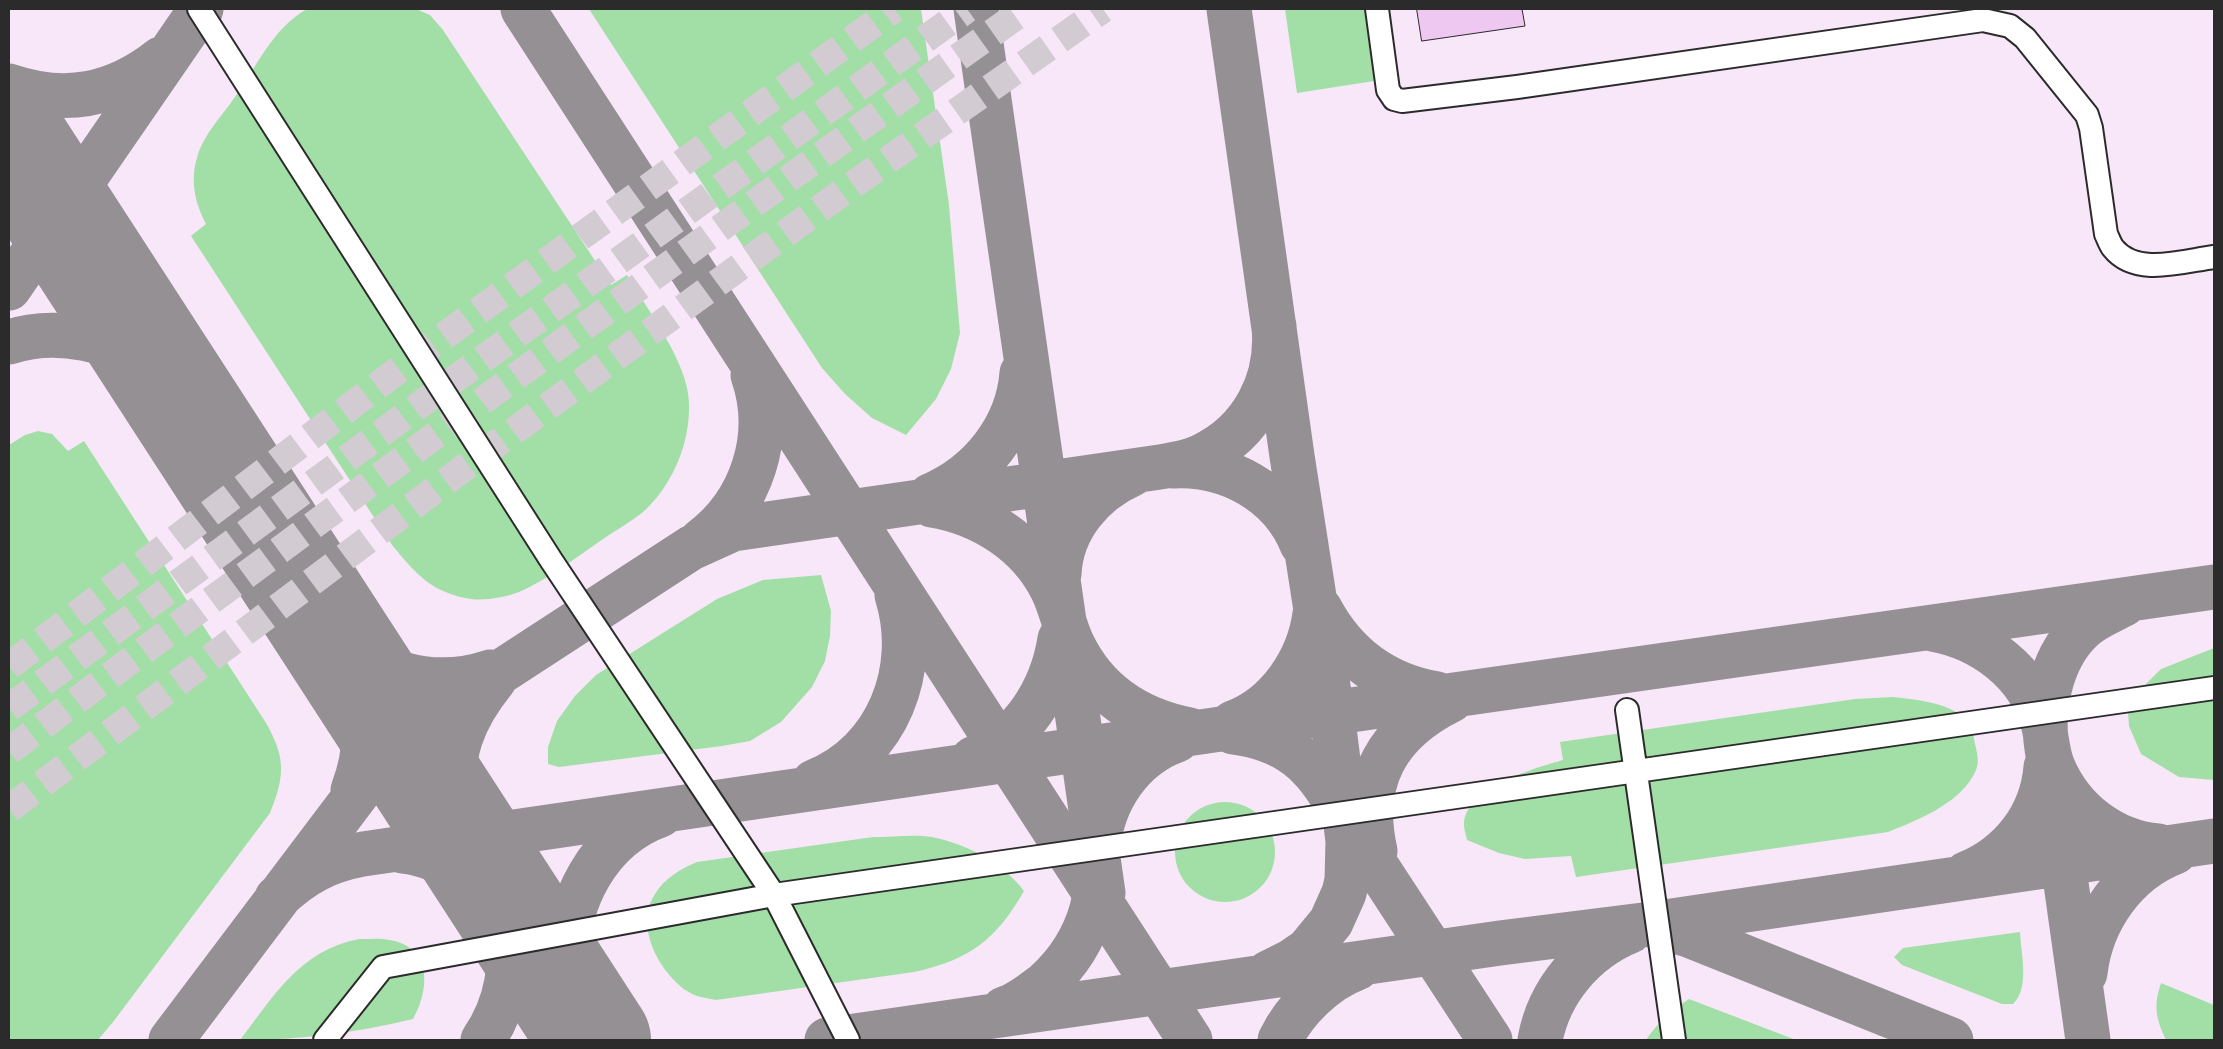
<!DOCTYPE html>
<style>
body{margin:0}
#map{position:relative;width:2223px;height:1049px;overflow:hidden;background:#fcf4fc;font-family:"Gochi Hand",sans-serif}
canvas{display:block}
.frame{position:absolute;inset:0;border:10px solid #2b2b2b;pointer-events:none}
</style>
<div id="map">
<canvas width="2223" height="1049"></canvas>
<div class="frame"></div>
</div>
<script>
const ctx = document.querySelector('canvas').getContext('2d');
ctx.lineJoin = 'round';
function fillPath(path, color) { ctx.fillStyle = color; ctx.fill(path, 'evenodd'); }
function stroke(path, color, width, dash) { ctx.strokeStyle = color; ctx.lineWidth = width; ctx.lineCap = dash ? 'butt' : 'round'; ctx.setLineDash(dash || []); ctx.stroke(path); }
fillPath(new Path2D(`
 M9 9H2214V1040H9Z`), '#f8e7f9');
fillPath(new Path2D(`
 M307 9H416L430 15 443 30 611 285 627 275C648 311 688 362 689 403 690 432 681 462 665 486 660 494 651 505 643 512 632 521 618 529 606 537 578 556 549 579 519 592 506 597 484 601 471 599 432 593 416 574 392 545L191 236 206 224C195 203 190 181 197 158 203 135 222 116 235 97 257 66 273 28 307 9Z
 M589 9H921L949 205 960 333 951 369 936 399 906 435 872 418 845 394 822 368Z
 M1285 9H1364L1374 81 1297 93Z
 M38 431 52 434 68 451 84 441 266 723C286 758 285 776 270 813L113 1022 98 1040H9V445L25 435Z
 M821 575 831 611 830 636 825 661 812 687 781 722 750 741 722 746 559 767 548 764V747L557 721 575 696 596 675 717 599 763 580Z
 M2214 648V780L2179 777 2141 754 2129 726 2128 711 2136 694 2161 669Z
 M1893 697C1917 700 1951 702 1968 722 1972 727 1974 738 1975 744 1978 756 1980 765 1973 776 1958 804 1916 821 1888 832L1576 877 1571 856 1525 859 1499 853 1467 840C1466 835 1464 830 1464 825 1464 788 1535 768 1563 760L1560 742 1855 699Z
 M1175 852a50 50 0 1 1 100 0a50 50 0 1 1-100 0Z
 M873 837C892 837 914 834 932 837 967 844 1003 863 1024 891 996 940 969 960 914 972L716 1000C705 998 696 997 687 991 659 972 634 926 655 894 665 878 680 869 697 862Z
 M2020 932C2021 954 2030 988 2013 1004H2002L1902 965 1894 957 1903 948Z
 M359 939C369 939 380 938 390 940 432 947 430 990 413 1019 354 1033 301 1040 240 1040 274 996 300 950 359 939Z
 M2161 983 2214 1005V1040H2166C2156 1018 2153 1007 2161 983Z
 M1689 999 1796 1040H1646C1658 1022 1671 1011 1689 999Z`), '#a2dfa6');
stroke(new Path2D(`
 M523 9 1190 1040
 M976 9 1103 893
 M1229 9 1292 456 1332 712 1348 841 1347 880 1344 893 1331 922 1308 950 1292 961 1268 973
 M9 86C65 105 114 96 161 59
 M9 288 201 9
 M9 342C55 327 116 338 154 370 161 375 166 383 172 389
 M1173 466C1227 463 1281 492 1302 544
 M930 496C980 475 1018 428 1022 373
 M932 505C982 513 1029 543 1052 589 1061 607 1064 626 1072 643 1095 692 1138 720 1190 730
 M701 541C752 503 774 436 753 375
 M1059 574C1061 528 1092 492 1132 474
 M1320 609C1345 656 1384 685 1437 694
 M328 628C370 672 430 692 490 672
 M1933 629C1983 638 2029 672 2043 723 2047 737 2047 753 2053 767 2071 810 2111 842 2158 846
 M349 661C367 703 370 746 353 790
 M1233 723C1278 707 1309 660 1315 614
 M1233 732C1287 739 1315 763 1340 811
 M973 759C1022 738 1052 691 1060 639
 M418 769 446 798 470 811
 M814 782C888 753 920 669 897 595
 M1345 818 1490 1040
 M464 838C458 829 457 816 456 805 448 756 463 718 494 680
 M403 851C426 853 483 876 497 894 501 900 503 911 505 919 515 961 507 1005 483 1040
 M1375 851C1359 780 1388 731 1451 700
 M1966 874C2011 856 2042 816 2046 767
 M277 898C304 873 326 861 363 854L1454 695 2214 587
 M1658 927 1689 935 1951 1040
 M2085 973C2091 920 2125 871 2175 852
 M1004 1009C1020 1004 1033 993 1046 983 1068 963 1084 938 1092 909 1097 889 1096 869 1098 848 1102 801 1131 756 1177 740
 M171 1040 399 738 691 548 733 529 1146 469C1165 466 1185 464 1202 456 1253 432 1279 380 1274 326
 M615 1040C602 1033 584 1023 576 1010 567 998 567 979 567 965 565 903 598 837 660 815
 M827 1040 1500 943 1651 924 2214 841
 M1280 1040C1295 1009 1325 980 1357 968
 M1540 1040C1549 991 1584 950 1630 931
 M2088 1040 2046 741C2042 702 2053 654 2084 627 2095 617 2111 611 2124 604`), '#949094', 45);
stroke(new Path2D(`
 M9 136 595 1040`), '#949094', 112);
const building = new Path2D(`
 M1417 9H1522L1525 26 1422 41Z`);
fillPath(building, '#efc8f1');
stroke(building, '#2b2b2b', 1);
stroke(new Path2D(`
 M9 666 418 355 894 9
 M9 708 440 390 967 9
 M9 751C345 500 684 252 1026 9
 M9 809 481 455 844 191 1103 9`), '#d2ccd2', 28, [28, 14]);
const minor = new Path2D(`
 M199 9 551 560 774 895 848 1040
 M1377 9 1388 90 1394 99 1402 101 1517 87 1983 20 2010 26 2025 38 2087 115 2091 128 2106 234C2108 238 2110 244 2113 248 2136 277 2183 261 2214 257
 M1627 710 1674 1040
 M325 1040 383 967 774 895 2214 688`);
stroke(minor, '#2b2b2b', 26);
stroke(minor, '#fff', 22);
</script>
